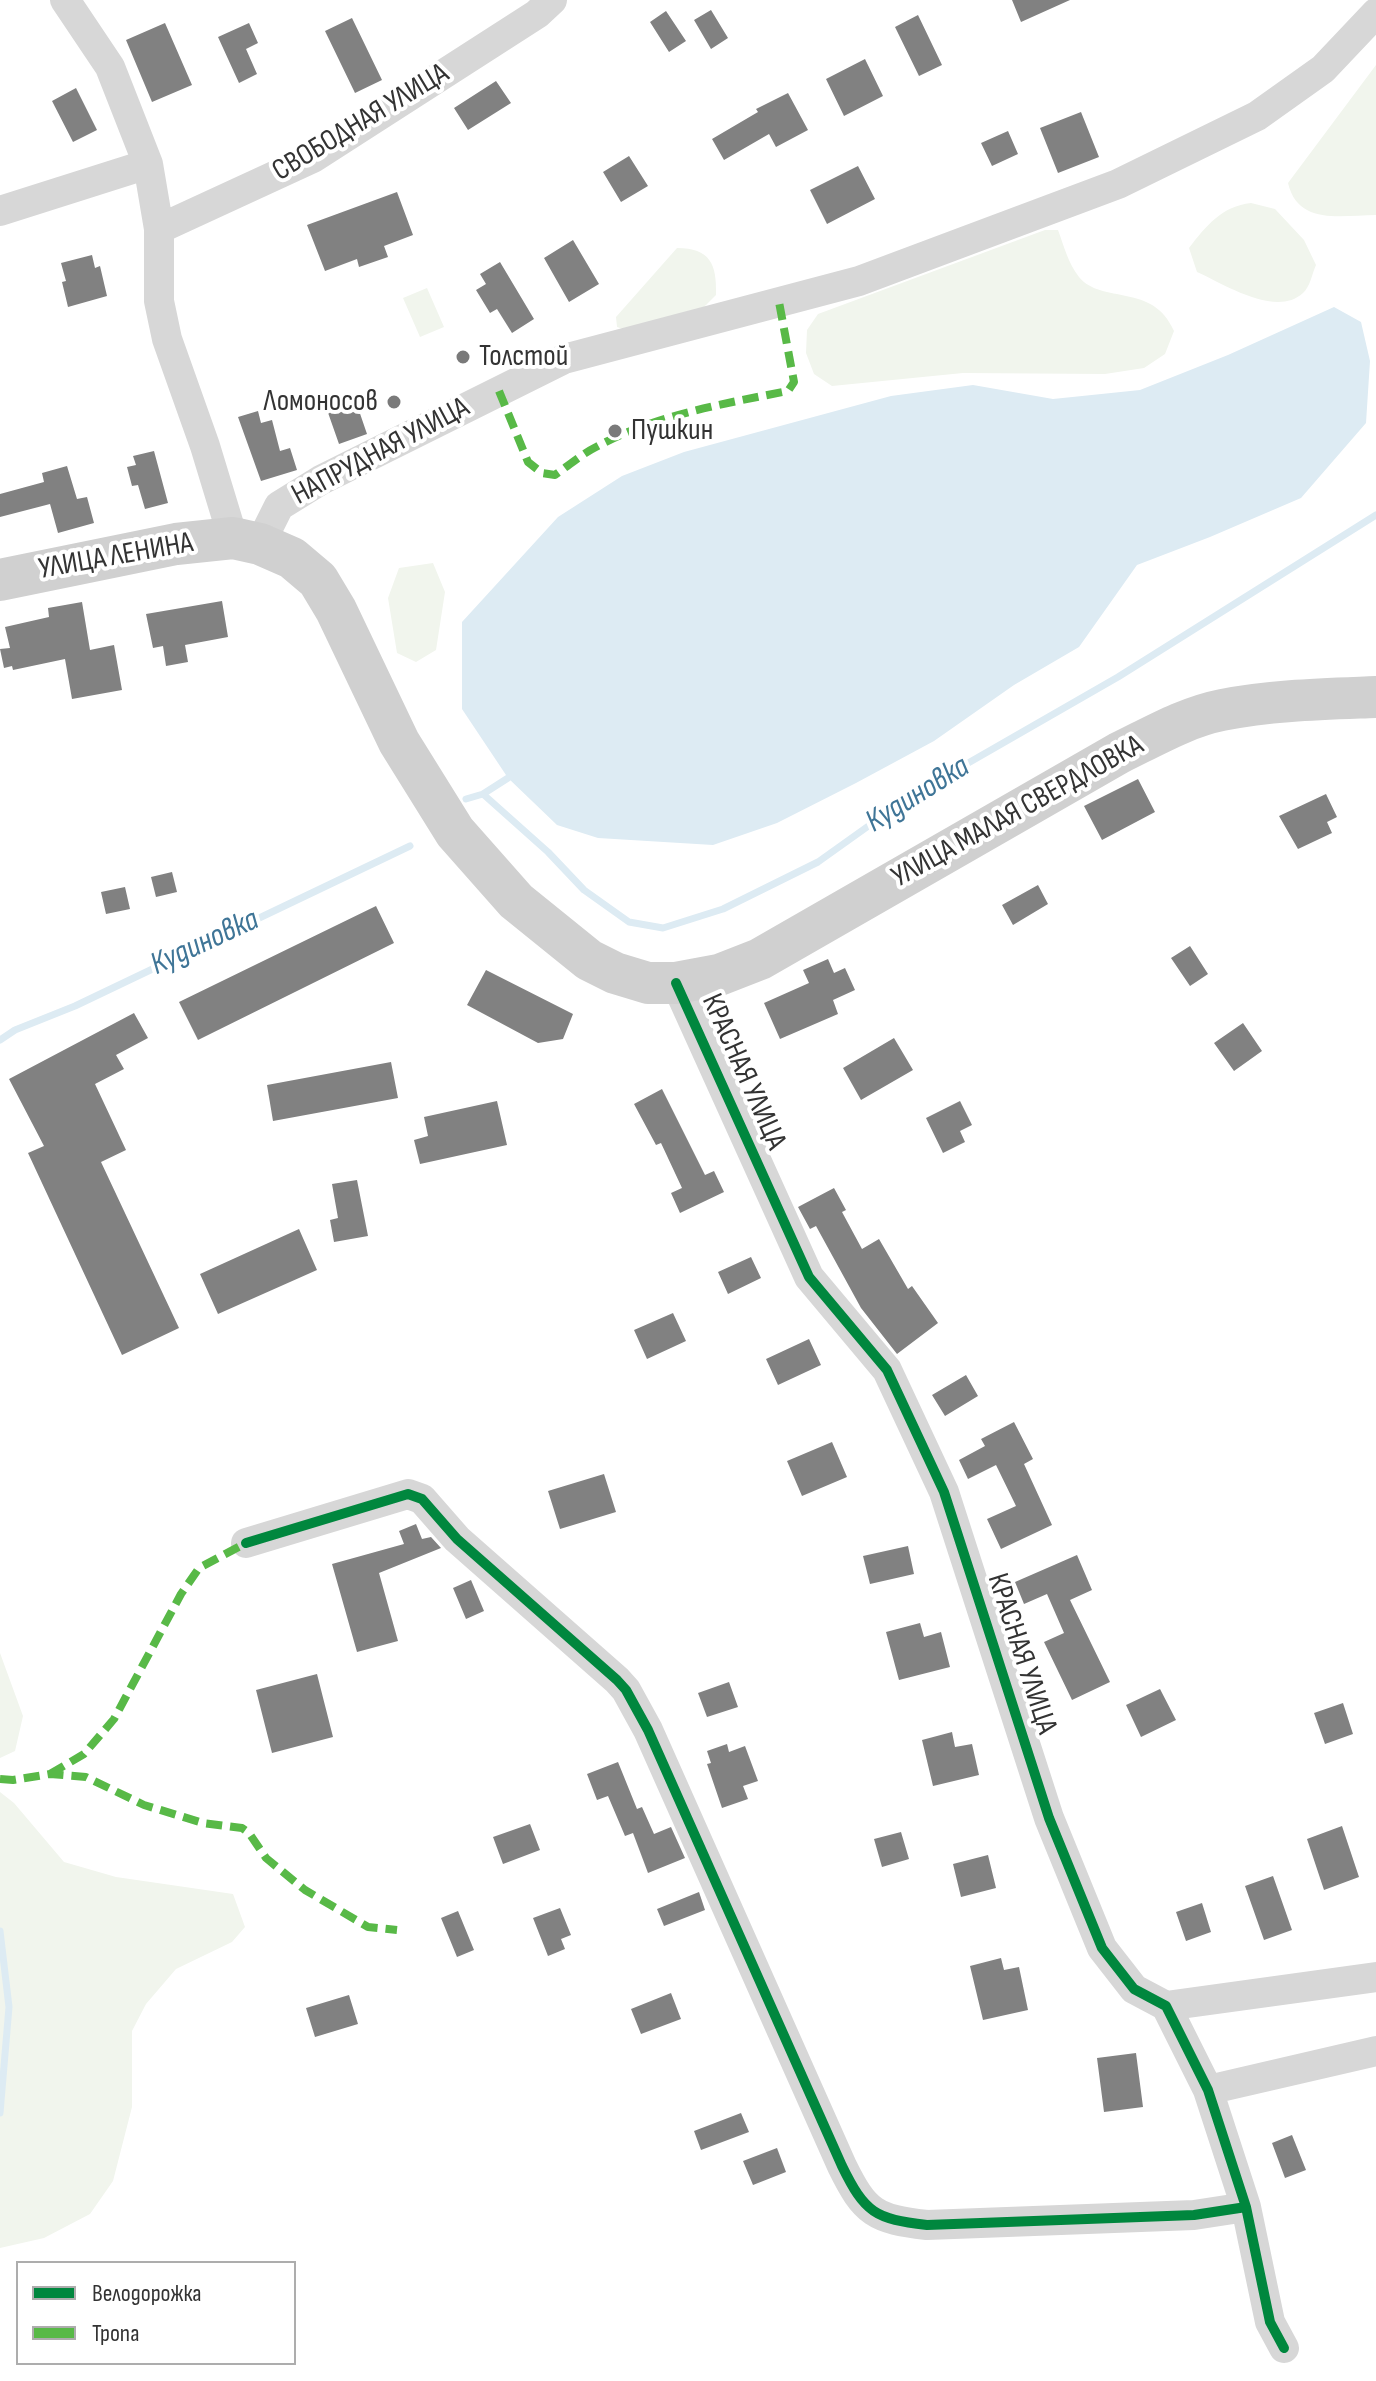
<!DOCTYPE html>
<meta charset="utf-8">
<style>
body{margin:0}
#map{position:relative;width:1376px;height:2381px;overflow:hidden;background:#fff;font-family:"Sofia Sans Condensed",sans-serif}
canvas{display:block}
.legend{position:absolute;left:16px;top:2261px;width:280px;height:104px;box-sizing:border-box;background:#fff;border:2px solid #adadad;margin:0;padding:10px 14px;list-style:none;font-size:24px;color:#333}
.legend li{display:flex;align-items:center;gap:16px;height:40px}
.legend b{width:40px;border:2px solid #adadad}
</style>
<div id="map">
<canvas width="1376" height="2381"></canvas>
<ul class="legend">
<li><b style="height:10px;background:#00873e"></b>Велодорожка</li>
<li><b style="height:10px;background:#58b947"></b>Тропа</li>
</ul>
</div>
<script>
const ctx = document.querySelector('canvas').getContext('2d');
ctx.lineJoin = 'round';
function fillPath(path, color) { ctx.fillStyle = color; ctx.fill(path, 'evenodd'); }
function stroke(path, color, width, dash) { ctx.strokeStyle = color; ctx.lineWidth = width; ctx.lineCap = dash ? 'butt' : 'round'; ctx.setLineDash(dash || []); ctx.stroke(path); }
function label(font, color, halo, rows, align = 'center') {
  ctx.font = font + ' "Sofia Sans Condensed",sans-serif'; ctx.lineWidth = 8; ctx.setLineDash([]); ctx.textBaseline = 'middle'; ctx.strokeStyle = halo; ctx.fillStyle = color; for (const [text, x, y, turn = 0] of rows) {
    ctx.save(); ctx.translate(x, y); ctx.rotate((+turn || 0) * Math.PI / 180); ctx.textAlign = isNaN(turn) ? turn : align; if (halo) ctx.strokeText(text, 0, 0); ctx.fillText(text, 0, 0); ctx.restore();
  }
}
fillPath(new Path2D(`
 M1376 65V215C1342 215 1298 226 1288 183Z
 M1251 203 1275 209 1304 240 1316 265C1312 274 1310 287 1303 293 1276 318 1224 284 1197 272L1189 248C1206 226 1222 206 1251 203Z
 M1045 230H1058C1064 246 1068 263 1079 277 1102 305 1153 282 1174 331L1165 354 1144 368 1105 374 963 373 832 386 814 374 806 353 807 330 818 314Z
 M677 248C710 248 717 264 716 295L701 310 626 330 617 327 616 317Z
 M427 288 444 327 420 337 403 298Z
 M433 563 445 592 436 650 416 662 397 653 388 598 399 568Z
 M0 1653 23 1716 15 1751 0 1758Z
 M0 1792 14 1803 64 1862 116 1877 233 1894 245 1927 232 1942 176 1969 146 2004 132 2031V2107L113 2181 90 2214 44 2238 0 2248Z`), '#f1f5ed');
fillPath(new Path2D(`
 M1334 307 1361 322 1370 361 1366 423 1301 498 1210 537 1137 565 1079 647 1014 685 934 741 856 783 777 823 713 845 598 838 557 825 508 778 462 709V622L558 517 622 476 684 452 891 396 973 385 1053 399 1140 390 1228 355Z`), '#ddebf3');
stroke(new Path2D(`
 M483 794 508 778
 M466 799 483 794 548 852 584 890 629 922 663 928 723 909 818 862 909 797 1118 677 1376 515
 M0 1040 15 1030 75 1006 410 846
 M0 1931 9 2007 0 2113`), '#ddebf3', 7);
fillPath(new Path2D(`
 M1012 0H1070L1021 22Z
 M711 10 728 38 711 49 694 20Z
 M666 11 686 41 669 52 650 22Z
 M918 15 942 65 919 76 895 27Z
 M352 18 382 80 355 93 325 31Z
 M165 23 192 85 152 102 126 40Z
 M249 23 258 43 246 49 257 74 239 83 218 37Z
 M865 59 883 96 844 116 826 79Z
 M496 81 511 103 468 130 454 108Z
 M76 88 97 130 73 142 52 101Z
 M788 93 808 130 776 147 769 134 724 160 712 139 758 112 756 109Z
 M1081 112 1099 157 1058 173 1040 128Z
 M1008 131 1018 154 992 166 981 143Z
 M629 156 648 186 621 202 603 172Z
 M858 166 875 199 827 224 810 190Z
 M397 192 413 235 384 246 388 257 359 267 357 259 325 271 307 225Z
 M573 240 599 284 569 302 544 258Z
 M92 255 95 268 100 266 107 296 68 307 62 282 66 281 61 263Z
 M500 262 534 319 512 333 497 309 490 313 476 290 486 284 480 274Z
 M354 396 367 434 339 444 326 407Z
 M258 411 261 423 272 420 280 451 290 448 297 470 261 481 238 417Z
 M154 451 168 503 145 509 138 485 132 486 127 467 136 465 133 456Z
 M67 466 77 499 87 497 94 523 58 533 50 504 0 517V494L44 482 42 473Z
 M222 601 228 637 185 645 188 662 166 666 163 646 153 648 146 614Z
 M82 602 90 650 114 645 122 690 72 699 65 659 13 670 12 666 4 668 0 649 10 648 5 627 49 617 48 608Z
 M1138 779 1155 812 1102 840 1084 806Z
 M1326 794 1337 817 1327 822 1332 833 1298 849 1279 816Z
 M172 872 177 892 156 897 151 877Z
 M1038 885 1048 904 1013 925 1002 905Z
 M125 887 130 909 106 914 101 892Z
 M376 906 394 943 198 1040 179 1002Z
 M1190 946 1208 974 1190 986 1171 958Z
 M828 959 834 973 845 968 855 990 833 1000 838 1014 780 1039 764 1003 809 983 803 970Z
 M486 970 573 1014 563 1039 538 1043 467 1005Z
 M134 1013 148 1038 116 1055 124 1069 95 1084 126 1150 101 1162 179 1328 122 1355 28 1153 44 1146 9 1079Z
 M1243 1023 1262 1051 1234 1071 1214 1043Z
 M894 1038 913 1070 861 1100 843 1068Z
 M391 1062 398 1098 273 1121 267 1085Z
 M662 1089 705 1175 714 1171 724 1192 680 1213 671 1193 682 1188 661 1143 656 1145 634 1104Z
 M497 1101 507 1145 420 1164 414 1140 428 1136 424 1117Z
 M960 1101 972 1125 960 1131 965 1142 943 1153 926 1118Z
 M357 1180 368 1236 334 1242 330 1220 338 1218 332 1184Z
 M834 1188 846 1210 842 1212 862 1249 879 1239 908 1289 912 1286 938 1323 897 1354 861 1308 816 1226 810 1229 798 1207Z
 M299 1229 317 1270 218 1314 200 1274Z
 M751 1257 761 1278 728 1294 718 1272Z
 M673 1313 686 1341 647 1359 634 1330Z
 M809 1339 821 1365 778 1385 766 1359Z
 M966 1375 978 1396 945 1416 932 1395Z
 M1014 1422 1033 1459 1024 1464 1052 1525 1001 1549 987 1519 1016 1506 996 1465 968 1479 959 1460 985 1446 981 1439Z
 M832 1442 847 1477 802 1496 787 1461Z
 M604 1474 616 1512 560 1529 548 1491Z
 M416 1524 422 1539 431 1537 441 1548 379 1573 398 1641 357 1652 332 1564 404 1544 399 1531Z
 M908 1546 914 1574 870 1584 863 1556Z
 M1077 1555 1092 1590 1070 1600 1110 1682 1072 1700 1044 1642 1064 1633 1047 1594 1024 1604 1015 1582Z
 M471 1580 484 1611 466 1619 453 1588Z
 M920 1623 924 1637 941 1632 950 1667 899 1680 886 1632Z
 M317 1674 333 1737 272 1753 256 1690Z
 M729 1682 738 1707 707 1717 698 1693Z
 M1160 1689 1176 1720 1141 1737 1126 1705Z
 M1343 1703 1353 1734 1325 1744 1314 1713Z
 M952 1732 955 1747 972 1744 979 1775 933 1786 922 1740Z
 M727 1744 729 1752 745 1746 758 1781 743 1786 748 1799 722 1808 707 1764 711 1763 707 1751Z
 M618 1762 637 1809 642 1807 654 1834 671 1827 685 1858 648 1873 633 1833 625 1836 608 1796 597 1800 587 1774Z
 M530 1824 540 1850 503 1864 493 1837Z
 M1342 1826 1359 1877 1324 1890 1307 1839Z
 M901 1832 909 1859 882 1867 874 1839Z
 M988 1855 996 1888 961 1897 953 1864Z
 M1273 1876 1292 1930 1264 1940 1245 1886Z
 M699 1892 705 1910 664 1926 657 1909Z
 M1202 1903 1211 1932 1186 1941 1176 1912Z
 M560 1908 571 1935 561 1939 565 1949 548 1956 533 1918Z
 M458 1911 474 1950 457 1957 441 1918Z
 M1001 1958 1004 1970 1019 1967 1028 2010 983 2020 970 1966Z
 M671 1993 681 2019 641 2034 631 2009Z
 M349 1995 358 2024 315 2037 306 2008Z
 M1136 2053 1143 2107 1104 2112 1097 2058Z
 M741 2113 749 2132 701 2150 694 2131Z
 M1292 2135 1306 2170 1285 2178 1272 2143Z
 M777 2148 786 2172 753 2185 743 2161Z`), '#818181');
stroke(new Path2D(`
 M65 0 110 67 148 164 159 229V301L167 339 205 446 233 538
 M0 211 148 164
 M159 229 313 158 537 14 552 0
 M260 544 279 506 321 480 564 359 859 281 1118 184 1257 116 1323 69 1376 13
 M676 983 809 1277 887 1370 944 1492 1049 1818 1102 1948 1134 1989 1166 2006 1208 2090 1246 2207 1270 2322 1284 2348
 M246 1543 408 1494 422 1499 457 1539 617 1680 626 1690 648 1730 842 2166C865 2213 875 2219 927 2225L1194 2215 1246 2207
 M1166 2006 1376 1977
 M1208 2090 1376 2051`), '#d7d7d7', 30);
stroke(new Path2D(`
 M0 580 176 544 233 538 260 544 292 558 318 580 336 610 399 742 455 832 516 901 589 960 615 973 648 983H676L719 975 760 959 1119 753C1152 737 1186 717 1222 710 1272 700 1325 699 1376 697`), '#d0d0d0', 42);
stroke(new Path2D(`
 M499 391 528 462 542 473 555 475C568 466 582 454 596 447 656 415 722 404 788 391L794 382 779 302
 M50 1774 84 1754 114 1719 181 1594 199 1568 246 1543
 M0 1779 13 1780 50 1774 86 1777 144 1805 203 1823 242 1828 249 1833 266 1858 305 1890 368 1927 397 1930`), '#58b947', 8, [16, 8]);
stroke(new Path2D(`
 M676 983 809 1277 887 1370 944 1492 1049 1818 1102 1948 1134 1989 1166 2006 1208 2090 1246 2207 1270 2322 1284 2348
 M246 1543 408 1494 422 1499 457 1539 617 1680 626 1690 648 1730 842 2166C865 2213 875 2219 927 2225L1194 2215 1246 2207`), '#00873e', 10);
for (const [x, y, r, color] of [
 [463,357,8,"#7a7a7a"],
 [394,402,8,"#7a7a7a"],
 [615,431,8,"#7a7a7a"]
]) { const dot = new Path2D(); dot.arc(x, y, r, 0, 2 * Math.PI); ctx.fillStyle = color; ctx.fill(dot); stroke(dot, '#fff', 3); }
label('30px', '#333', '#fff', [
 ["СВОБОДНАЯ УЛИЦА",361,123,-31],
 ["НАПРУДНАЯ УЛИЦА",381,452,-28],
 ["УЛИЦА ЛЕНИНА",116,557,-10],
 ["УЛИЦА МАЛАЯ СВЕРДЛОВКА",1018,812,-29],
 ["КРАСНАЯ УЛИЦА",743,1072,66],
 ["КРАСНАЯ УЛИЦА",1021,1654,72]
]);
label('30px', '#333', '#fff', [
 ["Толстой",479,357],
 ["Ломоносов",378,402,"right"],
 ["Пушкин",631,431]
], 'left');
label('italic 32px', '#3f7597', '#fff', [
 ["Кудиновка",918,795,-32],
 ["Кудиновка",205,943,-25]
]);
</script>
